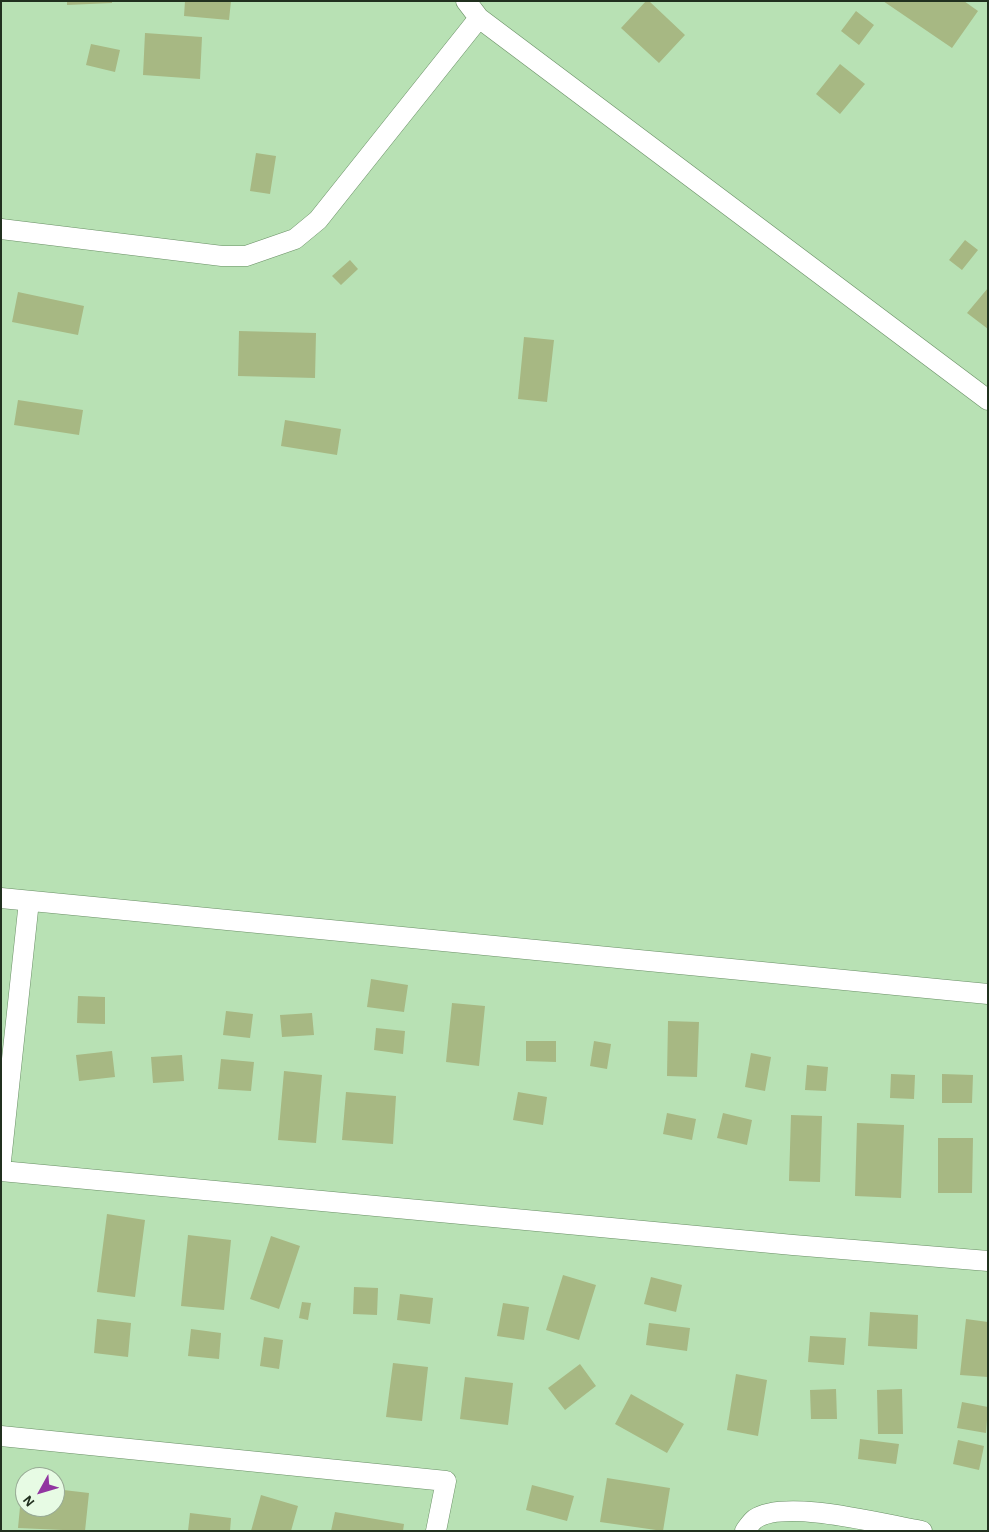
<!DOCTYPE html>
<style>
body{margin:0}
#map{position:relative;width:989px;height:1532px;overflow:hidden;background:#b8e1b4;font-family:"Alegreya Sans",sans-serif}
canvas{display:block}
.frame{position:absolute;inset:0;border:2px solid #21301f;pointer-events:none}
.north{position:absolute;left:15px;top:1467px;width:50px;height:50px;box-sizing:border-box;background:#e7fbe4;border:1px solid #98aa95;border-radius:50%;rotate:231deg;font-size:14px;font-weight:700;line-height:20px;text-align:center;color:#21301f}
.north::after{content:'';display:block;margin:auto;width:18px;height:22px;background:#9135a0;clip-path:polygon(50% 0,100% 100%,50% 72%,0 100%)}
</style>
<div id="map">
<canvas width="989" height="1532"></canvas>
<div class="frame"></div>
<div class="north">N</div>
</div>
<script>
const ctx = document.querySelector('canvas').getContext('2d');
ctx.lineJoin = 'round';
function fillPath(path, color) { ctx.fillStyle = color; ctx.fill(path, 'evenodd'); }
function stroke(path, color, width, dash) { ctx.strokeStyle = color; ctx.lineWidth = width; ctx.lineCap = dash ? 'butt' : 'round'; ctx.setLineDash(dash || []); ctx.stroke(path); }
fillPath(new Path2D(`
 M67 1H112V3L67 5Z
 M185 1H231L229 20 184 16Z
 M646 1H649L685 35 659 63 621 28Z
 M883 1H964L978 11 952 48Z
 M856 11 874 25 859 45 841 31Z
 M145 33 202 37 200 79 143 75Z
 M91 44 120 50 115 72 86 65Z
 M840 64 865 84 840 114 816 94Z
 M256 153 276 156 270 194 250 191Z
 M965 240 978 250 962 270 949 260Z
 M350 260 358 269 341 285 332 276Z
 M988 288V329L967 313Z
 M18 292 84 306 78 335 12 322Z
 M239 331 316 333 315 378 238 376Z
 M524 337 554 340 547 402 518 399Z
 M18 400 83 410 79 435 14 425Z
 M285 420 341 429 337 455 281 446Z
 M371 979 408 985 404 1012 367 1007Z
 M78 996 105 997V1024L77 1023Z
 M452 1003 485 1006 479 1066 446 1062Z
 M226 1011 253 1014 250 1038 223 1035Z
 M312 1013 314 1035 282 1037 280 1015Z
 M668 1021 699 1022 697 1077 667 1076Z
 M376 1028 405 1031 403 1054 374 1050Z
 M526 1041H556V1062L526 1061Z
 M594 1041 611 1044 607 1069 590 1066Z
 M112 1051 115 1077 79 1081 76 1055Z
 M751 1053 771 1057 765 1091 745 1087Z
 M182 1055 184 1081 153 1083 151 1057Z
 M221 1059 254 1062 251 1091 218 1089Z
 M807 1065 828 1067 826 1091 805 1090Z
 M284 1071 322 1075 316 1143 278 1140Z
 M891 1074 915 1075 914 1099 890 1098Z
 M942 1074 973 1075 972 1103H942Z
 M346 1092 396 1096 393 1144 342 1140Z
 M518 1092 547 1097 543 1125 513 1120Z
 M667 1113 696 1119 692 1140 663 1134Z
 M723 1113 752 1120 747 1145 717 1138Z
 M791 1115 822 1116 820 1182 789 1181Z
 M857 1123 904 1125 901 1198 855 1196Z
 M938 1138H973L972 1193H938Z
 M107 1214 145 1220 135 1297 97 1292Z
 M188 1235 231 1240 224 1310 181 1306Z
 M271 1236 300 1246 279 1309 250 1299Z
 M563 1275 596 1285 579 1340 546 1330Z
 M651 1277 682 1285 676 1312 644 1304Z
 M354 1287 378 1288 377 1315 353 1314Z
 M400 1294 433 1298 430 1324 397 1320Z
 M302 1302 311 1303 308 1320 299 1318Z
 M503 1303 529 1307 524 1340 497 1336Z
 M870 1312 918 1315 917 1349 868 1346Z
 M97 1319 131 1323 128 1357 94 1353Z
 M966 1319 988 1322V1377L960 1375Z
 M649 1323 690 1328 687 1351 646 1345Z
 M191 1329 221 1333 219 1359 188 1356Z
 M810 1336 846 1338 844 1365 808 1362Z
 M264 1337 283 1340 279 1369 260 1366Z
 M393 1363 428 1367 422 1421 386 1417Z
 M580 1364 596 1386 565 1410 548 1388Z
 M736 1374 767 1380 758 1436 727 1430Z
 M465 1377 513 1383 508 1425 460 1419Z
 M836 1389 837 1419H811L810 1390Z
 M902 1389 903 1434H878L877 1390Z
 M631 1394 684 1424 667 1453 615 1424Z
 M962 1402 988 1407 986 1433 957 1428Z
 M860 1439 899 1444 896 1464 858 1459Z
 M958 1440 984 1446 979 1470 953 1464Z
 M607 1478 670 1488 663 1531 600 1522Z
 M532 1485 574 1496 567 1521 526 1510Z
 M22 1486H25V1507H55V1489L89 1493 85 1531 18 1528Z
 M261 1495 298 1506 291 1531H251Z
 M335 1512 404 1524 403 1531H331Z
 M190 1513 231 1518 230 1531H188Z`), '#a7b883');
const street = new Path2D(`
 M466 1 479 18 988 400
 M1 229 222 256H246L295 239 318 220 479 18
 M1 898 988 994
 M1 1161 29 901
 M1 1171 793 1245 988 1261
 M1 1436 446 1481 436 1531
 M745 1531C748 1527 751 1522 755 1519 785 1498 885 1525 922 1531`);
stroke(street, '#698f65', 21);
stroke(street, '#fff', 20);
</script>
